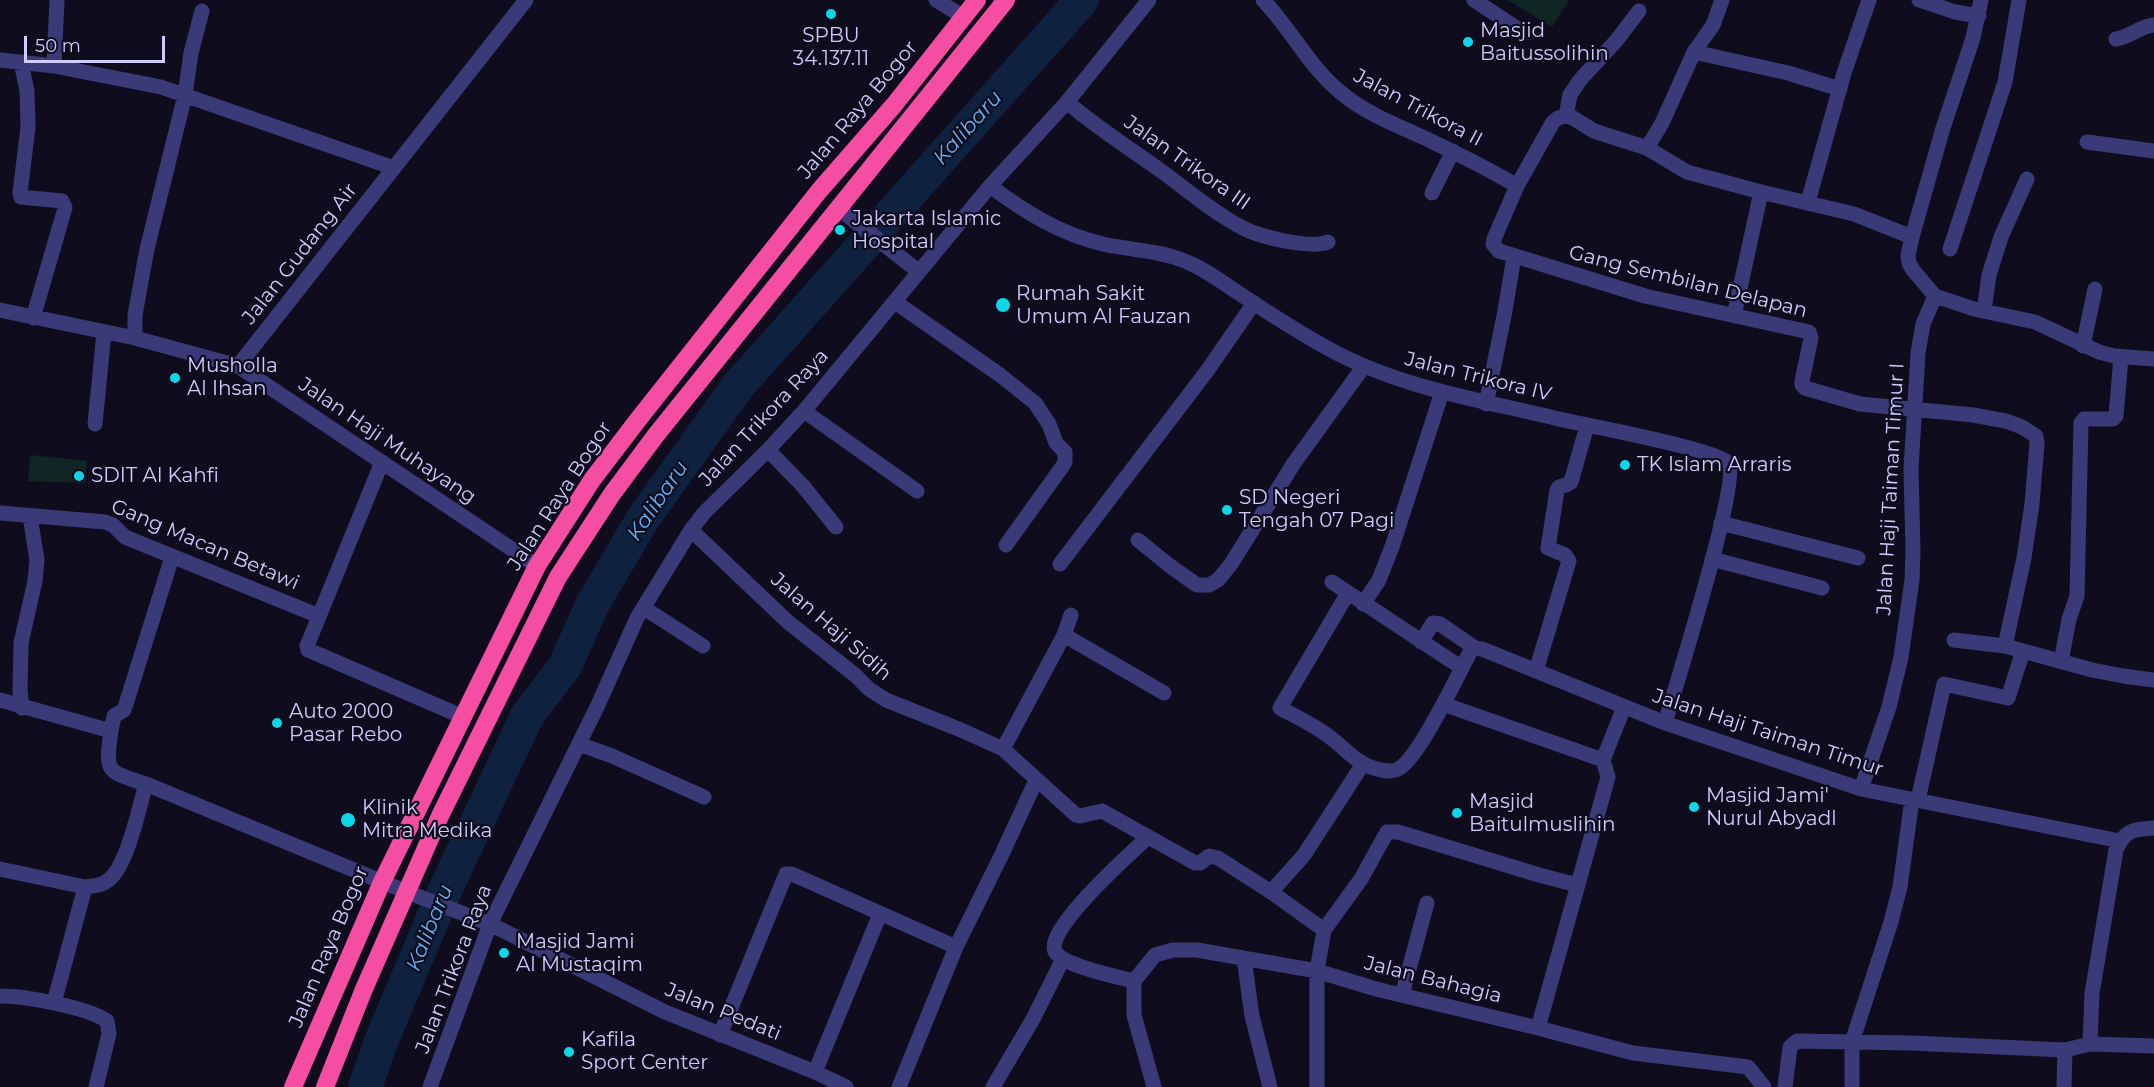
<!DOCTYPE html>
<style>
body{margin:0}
#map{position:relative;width:2154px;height:1087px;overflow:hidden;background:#0f0d1d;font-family:Montserrat,sans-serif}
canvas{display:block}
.scale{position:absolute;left:24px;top:36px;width:141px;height:27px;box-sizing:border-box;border:3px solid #cfcbfc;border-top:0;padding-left:8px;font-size:18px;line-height:21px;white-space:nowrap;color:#cfcbfc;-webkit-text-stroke:4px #0f0d1d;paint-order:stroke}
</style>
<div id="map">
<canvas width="2154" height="1087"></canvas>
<div class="scale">50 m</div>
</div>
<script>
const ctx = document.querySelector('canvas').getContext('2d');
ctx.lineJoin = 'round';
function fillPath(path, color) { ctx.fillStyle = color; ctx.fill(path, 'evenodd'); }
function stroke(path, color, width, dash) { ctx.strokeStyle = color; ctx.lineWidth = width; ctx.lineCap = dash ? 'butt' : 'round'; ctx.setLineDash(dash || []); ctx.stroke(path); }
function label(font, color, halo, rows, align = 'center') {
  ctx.font = font + ' Montserrat,sans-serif'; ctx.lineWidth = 4.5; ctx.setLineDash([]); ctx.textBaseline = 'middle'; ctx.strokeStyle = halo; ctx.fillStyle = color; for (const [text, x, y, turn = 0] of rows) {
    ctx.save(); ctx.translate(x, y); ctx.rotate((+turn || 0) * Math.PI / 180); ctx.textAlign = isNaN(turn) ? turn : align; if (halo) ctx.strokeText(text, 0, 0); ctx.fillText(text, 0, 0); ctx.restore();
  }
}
fillPath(new Path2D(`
 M1508 0H1569L1552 27Z
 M30 455 87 461 85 483 28 481Z`), '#102625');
stroke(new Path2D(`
 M365 1087 382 1039 446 888 527 716 565 666 592 605 644 517 738 386 1082 0`), '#0e223f', 34);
stroke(new Path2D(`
 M936 0 964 17
 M1263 0C1291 29 1308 65 1339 91 1364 113 1398 126 1427 139 1458 154 1488 168 1517 186
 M1474 0 1524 33
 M1919 0 1955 12 1979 16
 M2116 39C2130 37 2140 26 2154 25
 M1694 52 1788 73 1840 89
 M0 60 54 66 161 87 394 168
 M21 62 27 91 28 127 20 193 21 197 62 201 65 208 33 318
 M54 66 57 0
 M1067 102C1097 128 1131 149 1164 173 1190 192 1214 213 1243 228 1260 237 1310 249 1328 242
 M1566 116 1570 95 1580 80 1616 41 1639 11
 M2087 142 2154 151
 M1647 148 1662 123 1694 52 1713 25 1722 0
 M990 186C1025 212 1060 234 1103 244 1129 250 1157 250 1182 260 1202 267 1220 281 1237 292 1267 312 1298 332 1329 349 1400 388 1481 400 1559 419 1584 425 1721 450 1729 464 1739 484 1675 689 1665 723
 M1432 193 1453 151
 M1808 202 1844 73 1869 0
 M838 208 919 272
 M1912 237 1943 128 1973 38 1981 0
 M1950 249 2005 82 2019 0
 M895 302 1000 375 1035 403 1049 424 1056 443 1065 452V462L1062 467 1006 545
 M0 310 135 338 238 366 537 566
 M1984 311 1989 275 2001 237 2027 179
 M1734 316 1761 192
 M135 338V315L147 249 185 95 191 53 202 11
 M2083 346 2095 289
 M238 366 526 0
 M1486 404 1504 316 1514 257
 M804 411 917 491
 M95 424 104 332
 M768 450 803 486 836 527
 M382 462 307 646 308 650 313 652 461 716
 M0 513 105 522 113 525 125 537 319 616
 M1721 523 1858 558
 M691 530 788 622 855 675 869 689 886 700 961 730 1003 749 1076 815 1080 816 1102 811 1195 863H1200L1209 856 1218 858 1271 892 1324 930
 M1138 540 1170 566 1197 585H1209L1218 580 1231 564 1294 463 1364 366
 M1712 559 1822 588
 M1060 564 1207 371 1254 303
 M1332 582 1462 668
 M1348 593 1280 708C1297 717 1316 726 1331 738 1342 746 1352 758 1364 764 1371 768 1390 774 1398 769 1418 760 1458 675 1470 652L1475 648 1482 649 1665 723 1861 789 2120 841
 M1363 604 1379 580 1393 544 1442 392
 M644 608 703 646
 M1064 635 1071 615
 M1954 640 2005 646 2092 670 2123 676 2154 680
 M1421 642 1433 623 1440 624 1475 648
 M2005 646 2024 558 2032 504 2037 444 2036 436 2022 427 2006 421 1973 415 1860 404 1805 388 1802 385V381L1811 338 1809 332 1645 296 1499 251 1493 244 1494 239 1517 186 1553 122 1558 118 1566 116 1573 118 1594 131 1647 148 1687 172 1761 192 1854 214 1912 237 1908 255 1909 263 1913 270 1935 296 1974 309 2035 322 2099 352 2114 356 2154 359
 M2061 662 2069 619 2077 596 2081 423 2084 419H2113L2116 416 2121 357
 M1536 671 1569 561 1565 555 1548 548 1557 490 1559 487 1566 485 1571 482 1587 426
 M0 700 111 731C105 774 107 771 146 784L407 892 490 924 665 1012 815 1072 846 1087
 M1443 704 1603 760
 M1624 707 1603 760 1608 777 1538 1028 1633 1053 1748 1067 1764 1087
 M22 708 20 691 21 643 35 581 37 560 30 516
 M111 731 114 716 124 710 126 704 172 557
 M579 744 612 756 704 797
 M1003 749 1064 635 1164 693
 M1861 789 1889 707 1901 657 1912 580 1913 551 1911 469 1918 353 1923 324 1935 296
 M1918 800 1944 684 2008 698 2023 651
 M1148 837C1132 852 1040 933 1056 953 1066 966 1117 977 1134 981L1155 955 1173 950H1197L1317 971 1376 989 1538 1028
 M0 869 85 887C93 886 101 886 107 881 127 869 139 807 146 784
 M1271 892 1304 855 1361 767 1365 766
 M1244 958 1252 1016 1270 1087
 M1134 981V1015L1154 1087
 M1402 995 1427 903
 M0 996C25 996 87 1007 107 1021L109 1034 96 1087
 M54 1003 85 887
 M720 1035 786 874H792L956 947 1002 854 1033 787
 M2090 1044 2092 993 2116 850C2125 830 2133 829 2154 828
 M815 1072 880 914
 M430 1087 490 924 597 707 637 618 691 530 704 513 768 450 804 411 990 186 1067 102 1149 0
 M899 1087 956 947
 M993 1087 1033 1019 1063 959
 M1317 1087V971L1324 930 1361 879 1387 832H1398L1539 875 1577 885
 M1785 1087 1790 1047 1797 1041 1911 1043 2065 1050
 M1852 1087V1042L1891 922 1900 887 1912 799
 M2064 1087 2065 1050 2090 1044 2154 1046`), '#3b3a79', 15);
stroke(new Path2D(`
 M293 1087 382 882 537 566 592 480 637 421 819 191 894 105 977 0
 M325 1087 364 989 440 816 558 577 612 494 656 435 1006 0`), '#f54da2', 18);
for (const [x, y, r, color] of [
 [831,14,6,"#0dd7e6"],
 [1468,42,6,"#0dd7e6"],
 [840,230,6,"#0dd7e6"],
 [1003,305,8,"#0dd7e6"],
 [175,378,6,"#0dd7e6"],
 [1625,465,6,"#0dd7e6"],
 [79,476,6,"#0dd7e6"],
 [1227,510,6,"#0dd7e6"],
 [277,723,6,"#0dd7e6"],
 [1694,807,6,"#0dd7e6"],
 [1457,813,6,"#0dd7e6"],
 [348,820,8,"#0dd7e6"],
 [504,953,6,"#0dd7e6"],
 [569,1052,6,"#0dd7e6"]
]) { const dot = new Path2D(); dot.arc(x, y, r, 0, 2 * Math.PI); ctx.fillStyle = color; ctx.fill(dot); stroke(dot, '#0f0d1d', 2); }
label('20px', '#cfcbfc', '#0f0d1d', [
 ["Masjid",1480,31],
 ["Baitussolihin",1480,54],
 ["SPBU",831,36,"center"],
 ["34.137.11",831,59,"center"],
 ["Jakarta Islamic",852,219],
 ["Hospital",852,242],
 ["Rumah Sakit",1016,294],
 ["Umum Al Fauzan",1016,317],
 ["Musholla",187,366],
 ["Al Ihsan",187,389],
 ["TK Islam Arraris",1637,465],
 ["SDIT Al Kahfi",91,476],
 ["SD Negeri",1239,498],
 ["Tengah 07 Pagi",1239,521],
 ["Auto 2000",289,712],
 ["Pasar Rebo",289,735],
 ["Masjid Jami'",1706,796],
 ["Nurul Abyadl",1706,819],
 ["Masjid",1469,802],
 ["Baitulmuslihin",1469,825],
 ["Klinik",362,808],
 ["Mitra Medika",362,831],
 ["Masjid Jami",516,942],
 ["Al Mustaqim",516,965],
 ["Kafila",581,1040],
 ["Sport Center",581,1063]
], 'left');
label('20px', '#cfcbfc', '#0f0d1d', [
 ["Jalan Trikora II",1418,108,28],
 ["Jalan Raya Bogor",858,110,-50],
 ["Jalan Trikora III",1187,163,35],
 ["Jalan Gudang Air",300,254,-52],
 ["Gang Sembilan Delapan",1688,282,14],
 ["Jalan Trikora IV",1478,377,14],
 ["Jalan Trikora Raya",764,418,-47],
 ["Jalan Haji Muhayang",387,441,34],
 ["Jalan Haji Taiman Timur I",1891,489,-87],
 ["Jalan Raya Bogor",560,496,-57],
 ["Gang Macan Betawi",205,545,23],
 ["Jalan Haji Sidih",831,627,41],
 ["Jalan Haji Taiman Timur",1768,733,18],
 ["Jalan Raya Bogor",329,947,-67],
 ["Jalan Trikora Raya",454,969,-69],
 ["Jalan Bahagia",1433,980,14],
 ["Jalan Pedati",723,1012,22]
]);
label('italic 21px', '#5fb4f6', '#0f0d1d', [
 ["Kalibaru",968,128,-48],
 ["Kalibaru",658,501,-56],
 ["Kalibaru",430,928,-68]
]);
</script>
